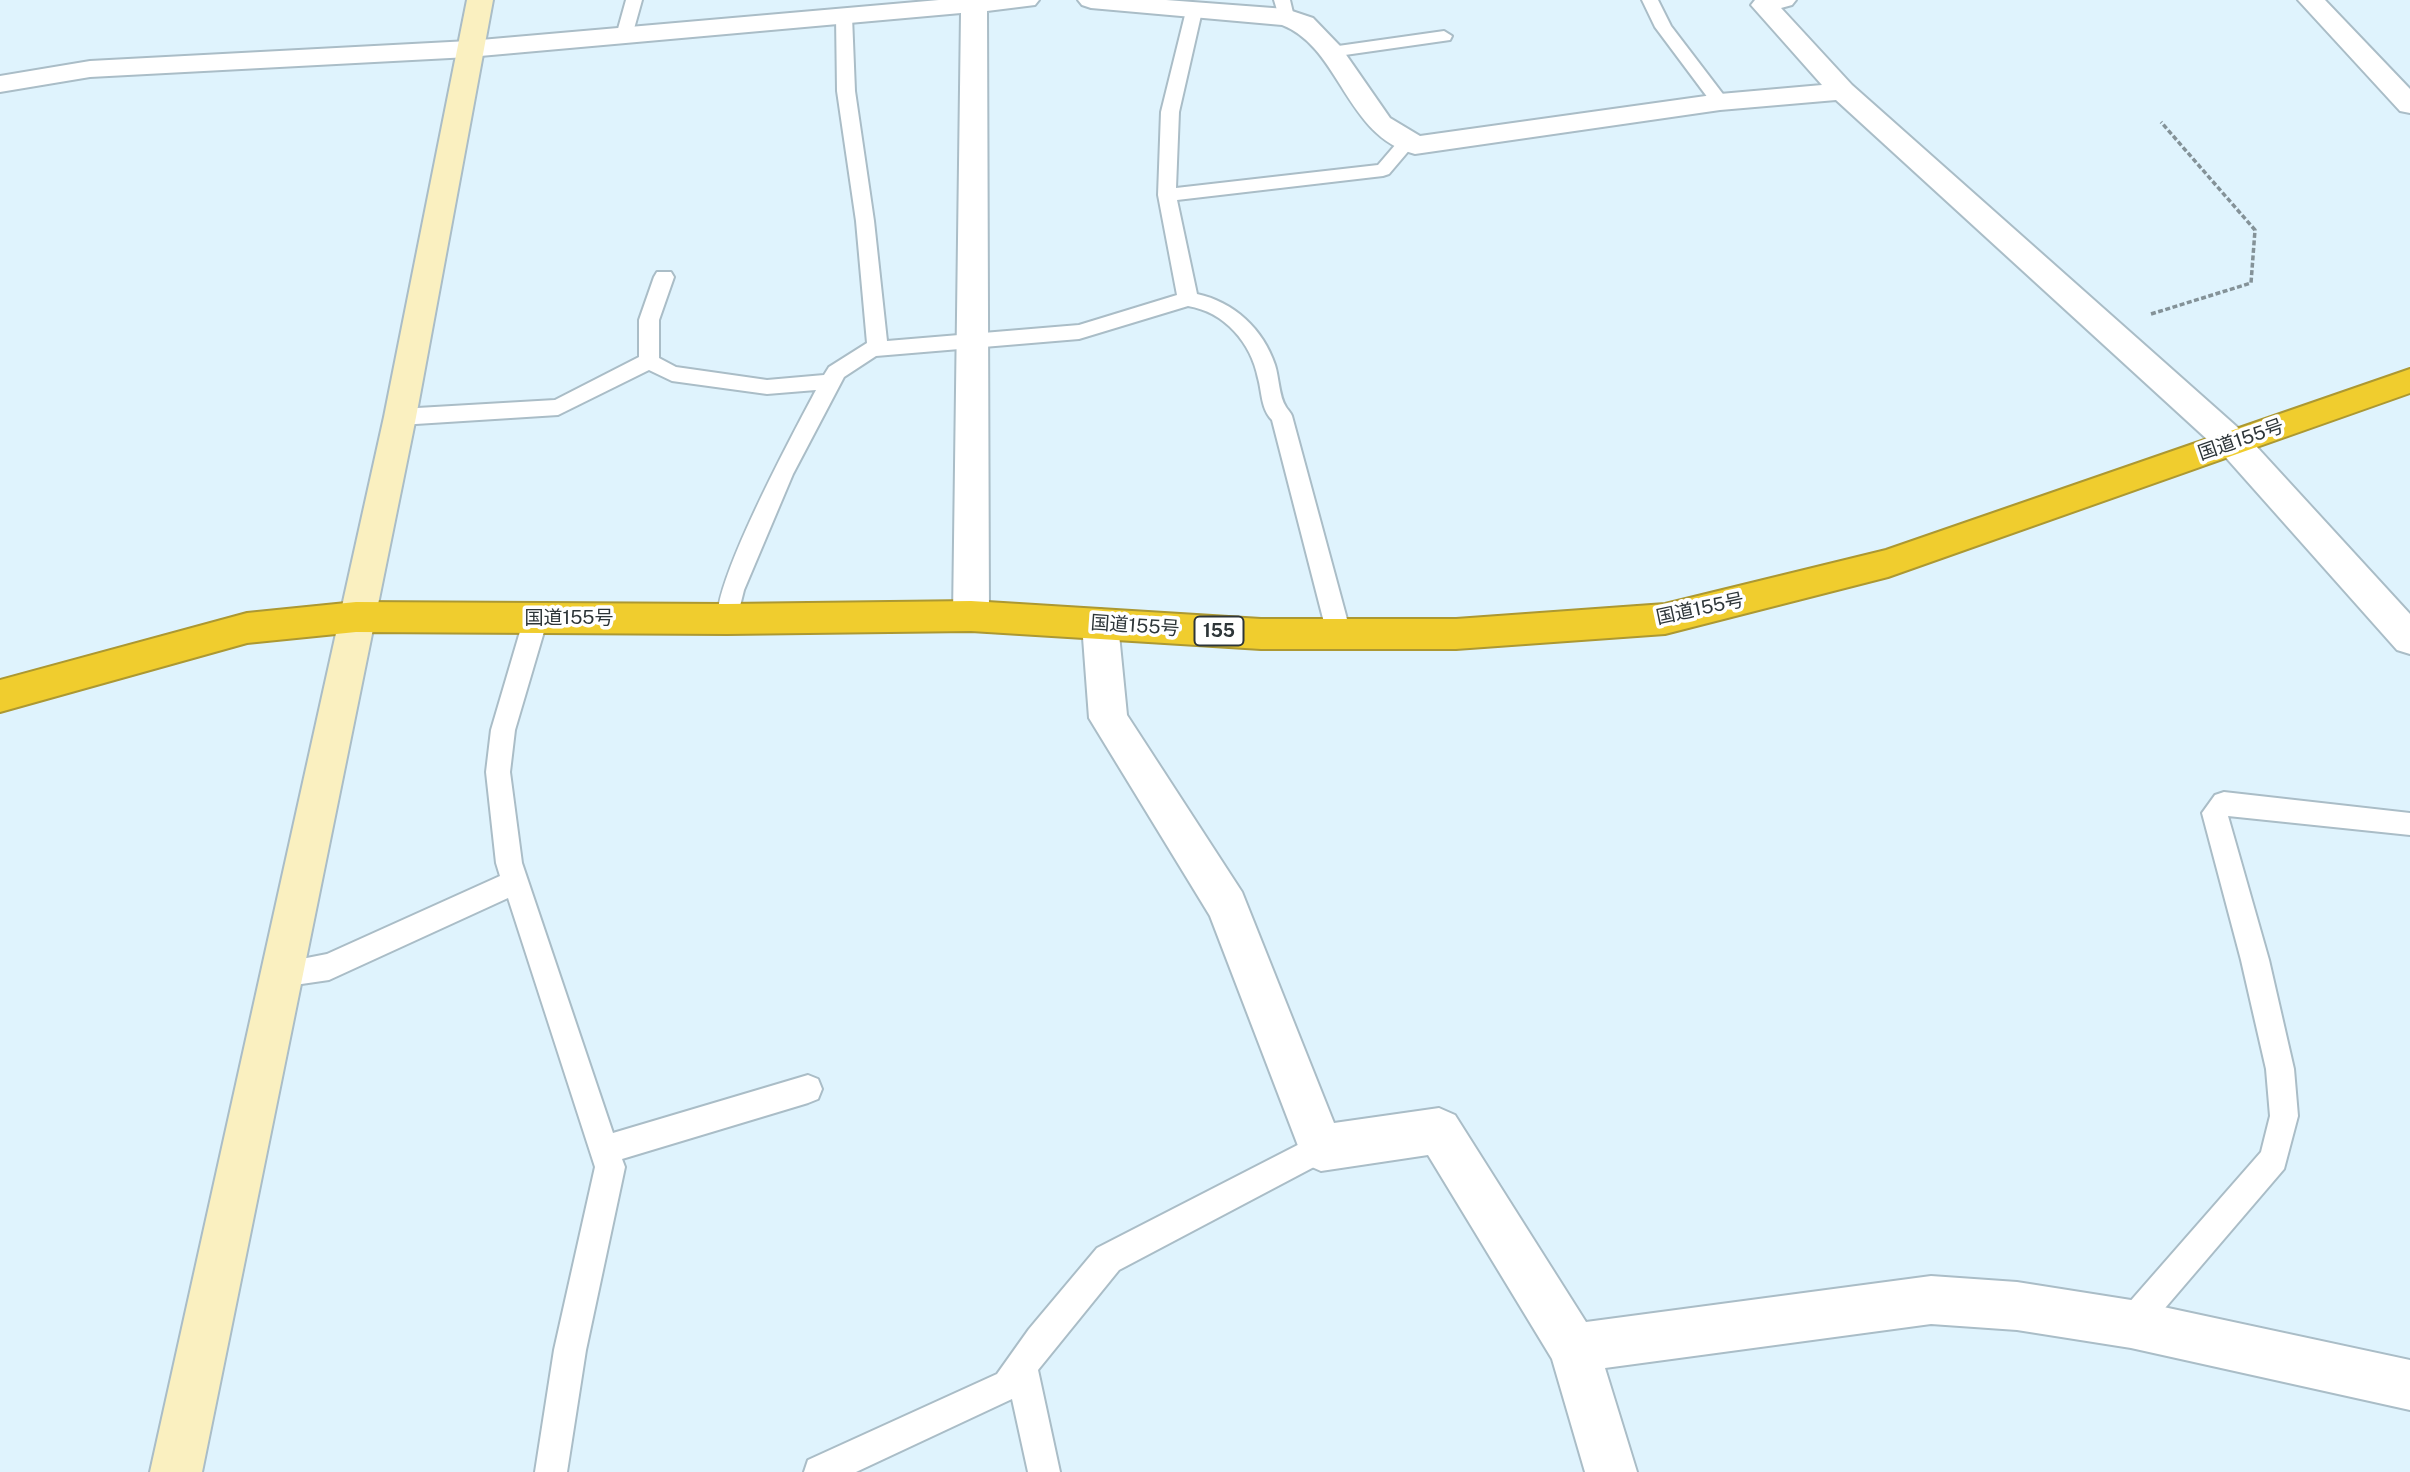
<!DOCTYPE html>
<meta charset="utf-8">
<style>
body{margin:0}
canvas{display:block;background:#dff3fd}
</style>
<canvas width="2410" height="1472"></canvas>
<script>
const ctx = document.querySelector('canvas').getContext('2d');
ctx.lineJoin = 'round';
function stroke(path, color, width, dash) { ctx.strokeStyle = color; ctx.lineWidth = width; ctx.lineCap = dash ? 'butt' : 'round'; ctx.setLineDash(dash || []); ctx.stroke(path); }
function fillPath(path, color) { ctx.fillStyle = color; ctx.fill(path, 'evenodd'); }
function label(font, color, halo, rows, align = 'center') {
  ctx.font = font + ' "Public Sans","Noto Sans JP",sans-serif'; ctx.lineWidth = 7; ctx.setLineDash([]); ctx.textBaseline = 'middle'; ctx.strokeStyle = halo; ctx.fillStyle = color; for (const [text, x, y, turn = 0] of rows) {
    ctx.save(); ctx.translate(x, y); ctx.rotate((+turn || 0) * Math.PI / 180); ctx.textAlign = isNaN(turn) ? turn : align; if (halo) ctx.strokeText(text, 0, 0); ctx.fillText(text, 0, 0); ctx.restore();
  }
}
const lane = new Path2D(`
 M626 0H642L632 36 624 41 616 36Z
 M1274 0H1290L1294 17 1292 20H1280Z
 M1642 0H1658L1671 26 1729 102 1726 106H1714L1655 27Z
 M1194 6 1202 11 1179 112 1176 188 1378 165 1402 137H1414L1417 141 1389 174 1383 176 1177 200 1197 294C1234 302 1263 329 1275 365 1279 377 1279 397 1286 407 1288 410 1291 413 1292 416L1351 634 1347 641 1339 644 1331 641 1327 634 1272 420C1261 409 1262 392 1258 378 1251 343 1225 312 1188 306L1079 339 876 356 844 377 793 474 744 590 735 626 727 628 719 626C704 597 798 424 816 390L767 394 672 381 649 370 558 415 400 425 393 422 390 417 393 412 400 409 555 400 639 357V320L654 277 657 272H671L674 277 659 320V358L676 367 767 380 824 375 829 367 867 343 856 221 837 91 836 16 844 11 852 16 855 91 874 221 887 341 1079 325 1177 295 1158 195 1161 112 1186 11Z
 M1444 31 1452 36 1450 40 1331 57 1323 52 1331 47Z
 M536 609 544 611 548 618 515 730 510 772 522 863 613 1133 808 1075 818 1079 822 1089 818 1099 808 1103 622 1159 625 1167 586 1350 567 1472H535L554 1350 595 1167 508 898 329 980 281 987 271 983 267 974 271 965 327 954 500 876 496 863 486 772 491 730 524 618 528 611Z
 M2224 792 2410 813V835L2228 816 2269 960 2294 1069 2298 1116 2284 1169 2142 1335 2131 1340 2120 1335 2115 1324 2120 1313 2261 1152 2270 1116 2266 1069 2241 960 2202 813 2215 795Z
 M1321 1133 1331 1138 1336 1148 1331 1158 1119 1270 1038 1370 1060 1472H1028L1012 1399 856 1472H804L808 1460 997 1374 1029 1329 1097 1248Z`);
const street = new Path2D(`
 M939 0H1039L1035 5 987 11 989 616 984 626 971 631 958 626 953 616 961 13 469 57 90 77 0 92V76L90 61 469 41Z
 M1078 0H1166L1286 9 1313 18 1340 46 1390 118 1420 136 1720 94 1822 85 1751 5 1755 0H1796L1792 5 1781 8 1852 85 2245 434 2410 614V654L2397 650 2221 452 1836 100 1720 110 1415 154C1345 136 1341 48 1282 25L1091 8 1082 5Z
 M2298 0H2325L2410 89V113L2400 111Z
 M1100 609 1113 613 1118 624 1127 715 1242 892 1334 1123 1439 1108 1455 1115 1586 1322 1931 1276 2017 1282 2131 1300 2410 1360V1410L2131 1348 2017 1330 1931 1324 1605 1368 1637 1472H1585L1552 1359 1428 1155 1321 1171 1305 1164 1210 916 1089 718 1082 624 1087 613Z`);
const secondary = new Path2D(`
 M467 0H493L416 417 202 1472H150L384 417Z`);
const highway = new Path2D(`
 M2410 369V393L1888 577 1665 634 1456 649H1261L971 631 727 634 356 632 247 643 0 712V680L247 613 356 602 727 604 971 601 1261 619H1456L1665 604 1886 550Z`);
stroke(lane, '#aabdc7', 4);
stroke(street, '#aabdc7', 4);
stroke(secondary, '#aabdc7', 4);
stroke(highway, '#ac9832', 4);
stroke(new Path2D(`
 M2151 314 2251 283 2255 230 2161 122`), '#849298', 3.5, [5, 2.5]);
fillPath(lane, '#fff');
fillPath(street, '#fff');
fillPath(secondary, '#faf0c0');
fillPath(highway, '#f0cd2e');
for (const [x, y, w] of [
 [1219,631,49]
]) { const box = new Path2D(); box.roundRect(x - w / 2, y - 14.5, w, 29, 5); ctx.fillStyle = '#fff'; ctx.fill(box); stroke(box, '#2d3538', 2); }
label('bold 18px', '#2d3538', null, [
 ["155",1219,631]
]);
label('19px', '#2d3538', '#fff', [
 ["国道155号",2241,440,-19],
 ["国道155号",1700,609,-12],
 ["国道155号",569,618],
 ["国道155号",1135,626,4]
]);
</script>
